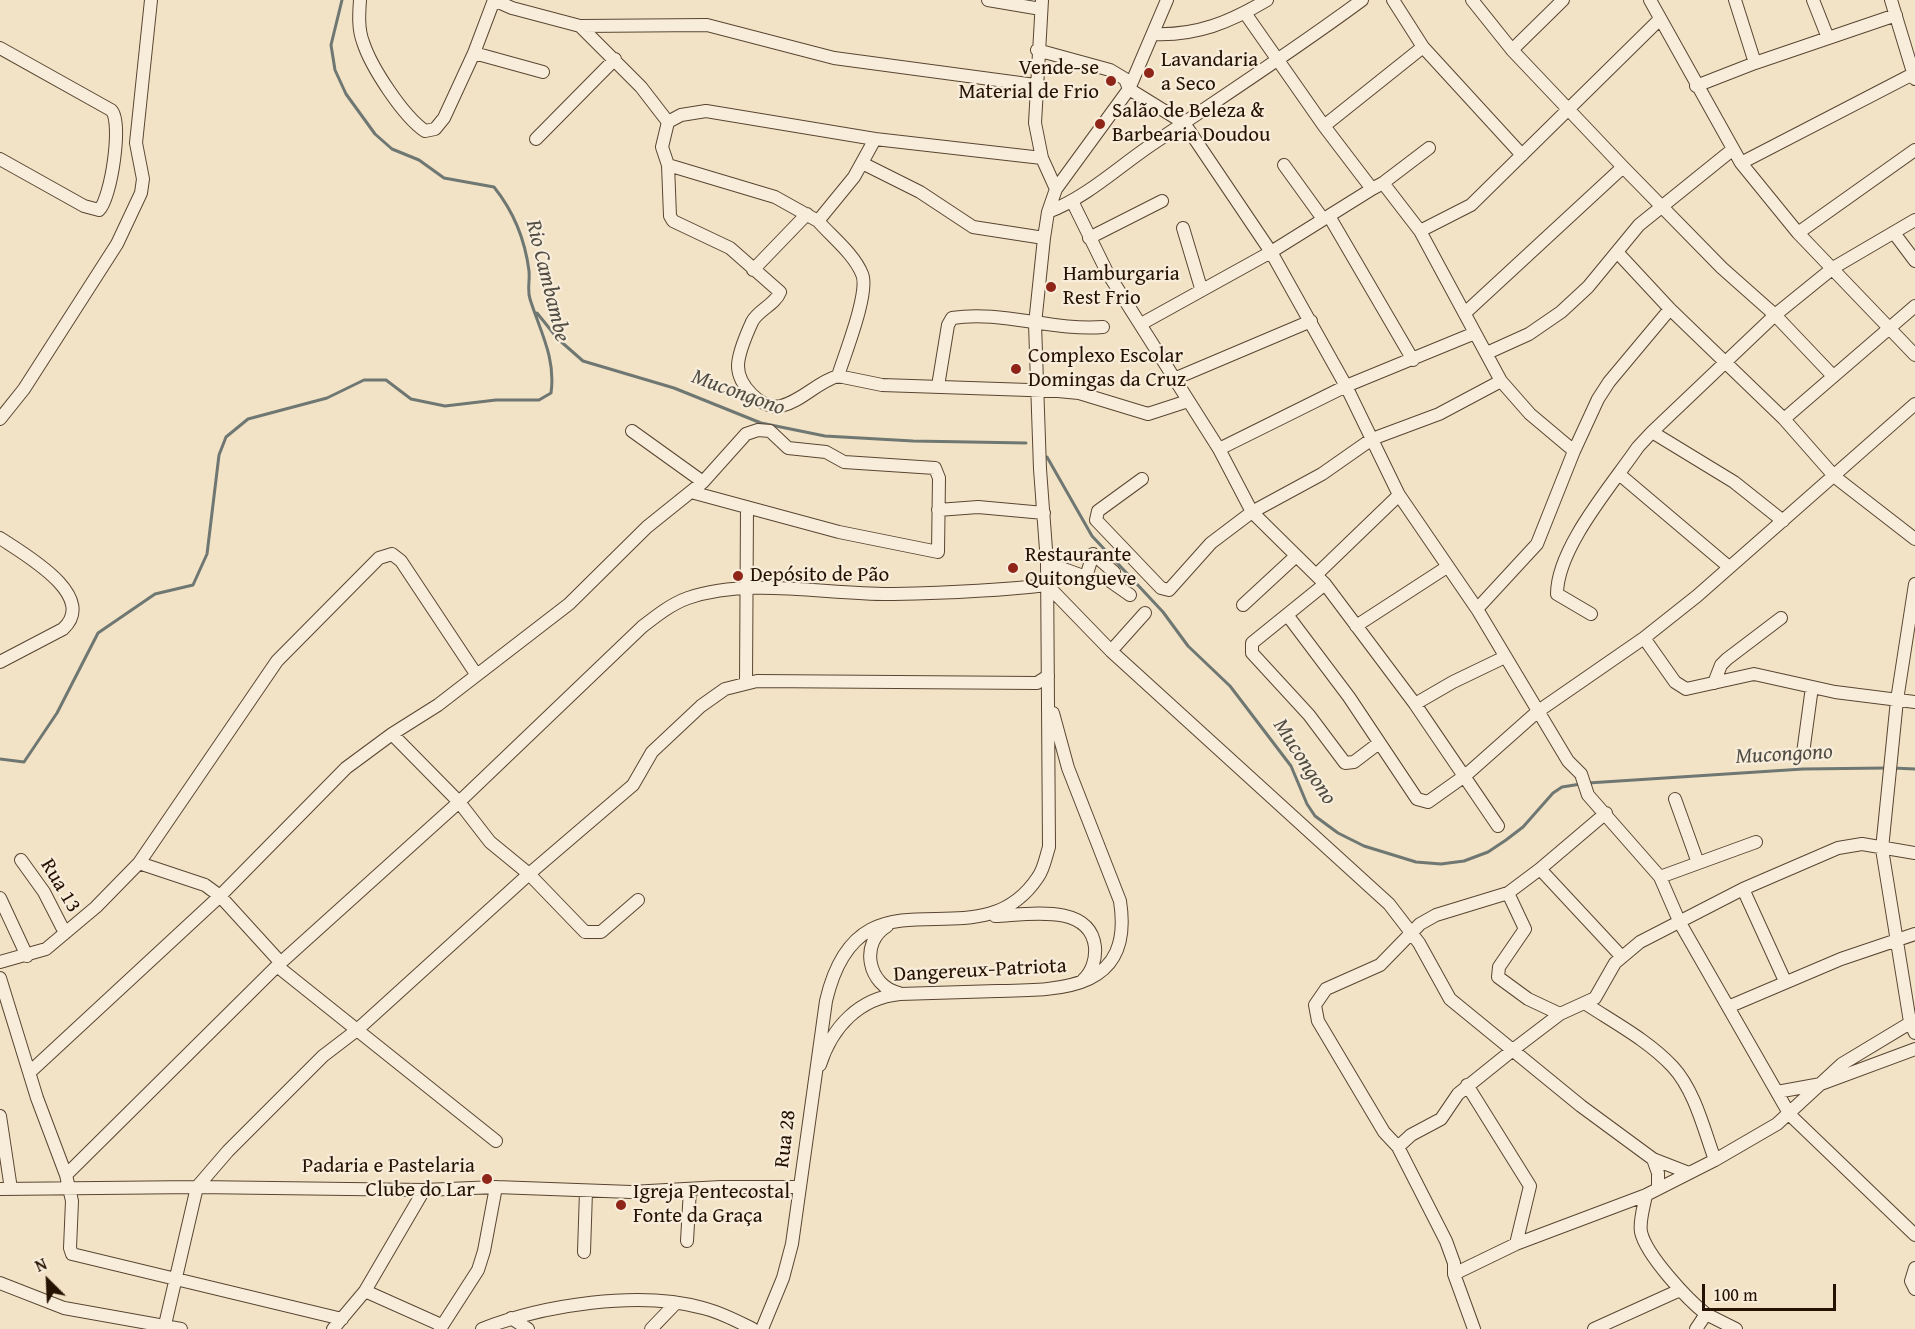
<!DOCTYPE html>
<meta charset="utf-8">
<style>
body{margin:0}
#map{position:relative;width:1915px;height:1329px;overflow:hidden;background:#f3e3c6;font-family:"Gentium Book Plus",serif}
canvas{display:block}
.north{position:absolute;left:18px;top:1251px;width:60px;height:60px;-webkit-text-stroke:4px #f7edda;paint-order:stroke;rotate:336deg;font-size:16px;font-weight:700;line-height:24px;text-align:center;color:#261201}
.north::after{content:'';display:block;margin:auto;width:21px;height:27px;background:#261201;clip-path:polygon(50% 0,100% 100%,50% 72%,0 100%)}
.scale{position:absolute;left:1702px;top:1284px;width:134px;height:27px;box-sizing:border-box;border:3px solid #261201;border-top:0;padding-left:8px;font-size:18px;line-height:21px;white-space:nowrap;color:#261201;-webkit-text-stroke:4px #f7edda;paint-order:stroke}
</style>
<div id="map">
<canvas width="1915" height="1329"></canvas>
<div class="north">N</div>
<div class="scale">100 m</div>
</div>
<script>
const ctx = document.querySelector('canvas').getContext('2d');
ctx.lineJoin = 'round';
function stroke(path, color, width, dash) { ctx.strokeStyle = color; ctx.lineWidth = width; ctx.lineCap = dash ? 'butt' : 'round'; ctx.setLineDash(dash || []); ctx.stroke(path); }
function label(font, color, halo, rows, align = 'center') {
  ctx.font = font + ' "Gentium Book Plus",serif'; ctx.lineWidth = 4.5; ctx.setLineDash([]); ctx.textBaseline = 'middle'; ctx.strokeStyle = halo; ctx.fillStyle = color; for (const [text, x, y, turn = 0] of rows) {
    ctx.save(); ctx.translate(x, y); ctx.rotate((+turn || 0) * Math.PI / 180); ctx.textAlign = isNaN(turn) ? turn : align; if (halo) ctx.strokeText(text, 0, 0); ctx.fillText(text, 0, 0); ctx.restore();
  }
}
stroke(new Path2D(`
 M537 313 558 339 583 361 674 388 761 423 825 436 913 441 1026 443
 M1047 457 1092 536 1163 612 1188 646 1230 686 1291 766 1307 804 1315 816 1338 833 1364 846 1416 862 1441 864 1464 861 1488 852 1506 840 1523 827 1553 793 1562 787 1581 784
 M0 759 24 762 57 713 98 633 155 594 193 585 207 554 219 455 226 437 248 419 327 398 364 380H386L411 399 445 406 496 400H539L551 393C556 358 540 331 530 299 527 290 530 281 529 271 525 239 514 212 494 187L444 178 419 160 392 149 375 134 346 94 335 70 331 45 342 0
 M1893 768 1915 769
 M1588 783 1803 769 1886 768`), '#6f7773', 3);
const minor = new Path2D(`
 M360 0C359 14 358 29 363 42 371 67 403 116 425 131L435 129 444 118 474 53 494 0 512 8 580 26 707 25 834 58 1035 85
 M988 0 1041 9
 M1042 0 1035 123 1042 158 1056 189
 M1393 0 1423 47 1522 155
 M1472 0 1512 50 1623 167 1722 268 1775 315 1833 376
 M1650 0 1741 163 1798 233 1915 355
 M1735 0 1755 63
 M1813 0 1828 38
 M1891 0 1915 79
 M580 26 641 87 668 122
 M1153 34C1197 36 1230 22 1267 0
 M0 48 111 110C123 121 111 199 99 210L84 206 0 159
 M1037 50 1110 70 1125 79 1129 89 1184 123 1271 252 1346 386 1399 495 1477 609 1568 761 1581 774 1588 795 1660 877 1680 923 1790 1115 1915 1235
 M1512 50 1563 0
 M474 53 543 72
 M1696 86 1755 63 1896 15
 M1324 126 1423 47
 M536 139 615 59
 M1042 158 875 139 706 111 681 115 668 122 662 147 668 165 670 216 673 221 730 248 780 292C775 305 758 310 752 322 747 333 738 354 738 366 738 385 761 410 781 406 802 401 817 382 838 376L882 385 1058 391 1079 393 1148 414 1188 401
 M862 163 920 192 973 227 1044 238
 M1741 163 1913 74
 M668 165 775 197 818 221 854 177 875 139
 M1284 165 1323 219
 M1383 183 1429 148
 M1073 203 1107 272 1219 449 1252 512 1325 584 1415 704 1498 826
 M1048 212C1087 197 1117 168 1151 145 1222 97 1293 51 1362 0
 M1329 216 1413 360
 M818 221C832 237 854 254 862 274 870 292 844 356 838 376
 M1183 228 1201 288
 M1420 231 1471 205 1660 19
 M1798 233 1915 150
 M1894 233 1915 261
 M1089 238 1162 201
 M1617 252 1670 309 1784 419 1835 477 1915 539
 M753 270 807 214
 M1465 313 1623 167
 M1141 324 1271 252 1372 189
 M1487 353 1529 334 1561 312 1588 287 1639 225 1732 150
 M1174 379 1311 321
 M1501 381 1530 414 1574 451 1598 399 1609 382 1670 309
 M938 386 948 325 952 318C1001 310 1052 331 1103 327
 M0 419 24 389 117 244 141 193 143 179 136 143 151 0
 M1784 419 1915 306
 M632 431 703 482
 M1219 449 1346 386 1475 333
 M1619 474 1729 567
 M1142 479 1098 511 1096 520 1161 588 1169 590 1211 543 1252 512 1322 474 1372 439 1439 414 1501 381 1420 231 1383 183 1372 189 1324 126 1245 13
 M938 510 978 507 1044 513
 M1783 521 1734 482 1652 432 1775 315 1833 268 1915 220
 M0 538C24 554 99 596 63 629L0 662
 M1047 563 1086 577 1093 554 1114 572 1110 581 1130 595
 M1317 574 1399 495
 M1325 584 1252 643V653L1309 715 1345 763 1354 762 1379 743
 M1915 584 1897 700 1882 849 1910 1022 1915 1033
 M1047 585 1111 651 1389 904 1419 943 1450 999 1581 1106 1653 1159 1658 1173V1189
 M1243 605 1296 556
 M1477 609 1537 544 1574 451
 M1591 614 1557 594C1557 548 1612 485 1638 447L1652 432
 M1288 616 1349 697 1417 799 1428 802 1466 775 1537 712 1644 638 1697 596 1915 404
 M1356 626 1447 567
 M1644 638 1675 682 1686 689 1754 674 1835 692 1915 702
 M1111 651 1145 613
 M746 682 747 507
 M1714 683 1721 665 1727 659 1781 618
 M1415 704 1453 682 1505 657
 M392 734 459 802 490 842 529 874 585 932H601L638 900
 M1803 753 1812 687
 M1675 799 1698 863
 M21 860 44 892 65 933
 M139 863 205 885 220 896 281 963
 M1540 869 1621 956
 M1660 877 1756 842
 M1743 889 1785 981
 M1508 893 1525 929 1499 967 1498 977 1528 999 1560 1014
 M0 898 27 956
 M995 916C1026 915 1090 902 1095 947 1096 959 1092 972 1083 980
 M887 926C859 943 868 986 899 993
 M0 962 46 949 96 907 139 863 277 661 379 558 392 554 401 561 476 674
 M277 966 496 1141
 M0 978 37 1098 66 1175 72 1201 70 1248 72 1254 342 1319
 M1586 1004C1615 1023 1649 1041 1673 1067 1695 1091 1704 1130 1715 1160
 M1728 1007 1841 959 1915 934
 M820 1065C832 1027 859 998 900 994 932 993 965 992 997 991 1063 990 1134 990 1120 901L1068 768 1053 713
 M31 1071 220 896 346 768 392 734 438 705 569 604 647 527 703 482 746 434 758 430 770 431 788 448 826 452 844 462 935 468 939 478 938 552 839 532 691 492
 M1467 1085 1530 1186 1516 1244
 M1777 1092 1821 1084 1915 1049
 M0 1116 11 1189
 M1398 1147 1411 1135 1441 1119 1458 1094 1514 1049 1560 1014 1595 998 1615 963 1640 942 1743 889 1838 848 1862 844 1915 853
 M1653 1159 1689 1173
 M66 1175 277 966 459 802 642 627C656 616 671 604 688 598 750 577 828 595 893 594 944 593 996 591 1047 585
 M0 1189 197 1187 424 1190 496 1187 631 1192 721 1187H800
 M1646 1195C1644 1206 1639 1221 1641 1232 1646 1255 1688 1300 1706 1314L1696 1329
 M687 1241 690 1189
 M584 1252 586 1191
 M1915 1268 1911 1281 1915 1289
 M1454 1274 1516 1244 1646 1195 1715 1160 1777 1124 1842 1064 1915 1020
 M0 1283 64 1308 181 1329
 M365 1291 441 1325
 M1706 1314 1736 1329
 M511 1318 528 1329
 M164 1329 197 1187 228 1151 323 1056 357 1030 529 874 633 785 652 752 701 706 725 689 757 681 1037 683 1048 676
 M333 1329 365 1291 424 1190
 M440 1329 478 1270 484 1251 496 1187
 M482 1329C543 1305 639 1290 703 1308 720 1312 737 1321 753 1329
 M651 1329 676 1303
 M762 1329 783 1278 792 1244 826 1001C860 855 977 970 1038 877 1044 869 1046 856 1049 847L1047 563 1040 469 1035 324 1044 238 1048 212 1056 189 1129 89 1167 0
 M1474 1329 1454 1274V1263L1446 1241 1398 1147 1384 1132 1318 1021 1315 1005 1326 989 1380 965 1420 924 1436 915 1508 893 1540 869 1606 813
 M1594 1329 1680 1290`);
stroke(minor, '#594632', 14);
stroke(minor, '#f7edda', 12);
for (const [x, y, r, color] of [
 [1149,73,6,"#8f2418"],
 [1111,81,6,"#8f2418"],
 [1100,124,6,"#8f2418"],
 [1051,287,6,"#8f2418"],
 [1016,369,6,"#8f2418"],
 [1013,568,6,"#8f2418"],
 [738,576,6,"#8f2418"],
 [487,1179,6,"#8f2418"],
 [621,1205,6,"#8f2418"]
]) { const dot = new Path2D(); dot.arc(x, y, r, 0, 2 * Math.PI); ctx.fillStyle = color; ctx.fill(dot); stroke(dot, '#f7edda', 2); }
label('21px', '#261201', '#f7edda', [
 ["Lavandaria",1161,61],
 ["a Seco",1161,85],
 ["Vende-se",1099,69,"right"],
 ["Material de Frio",1099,93,"right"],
 ["Salão de Beleza &",1112,112],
 ["Barbearia Doudou",1112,136],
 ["Hamburgaria",1063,275],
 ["Rest Frio",1063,299],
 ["Complexo Escolar",1028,357],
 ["Domingas da Cruz",1028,381],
 ["Restaurante",1025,556],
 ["Quitongueve",1025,580],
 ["Depósito de Pão",750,576],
 ["Padaria e Pastelaria",475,1167,"right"],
 ["Clube do Lar",475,1191,"right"],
 ["Igreja Pentecostal",633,1193],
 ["Fonte da Graça",633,1217]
], 'left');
label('21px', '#261201', '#f7edda', [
 ["Rua 13",60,886,59],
 ["Dangereux-Patriota",980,971,-3],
 ["Rua 28",786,1139,-83]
]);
label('italic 22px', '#514d44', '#f7edda', [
 ["Rio Cambambe",547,281,76],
 ["Mucongono",738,393,20],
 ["Mucongono",1784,755,-3],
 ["Mucongono",1304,762,57]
]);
</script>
